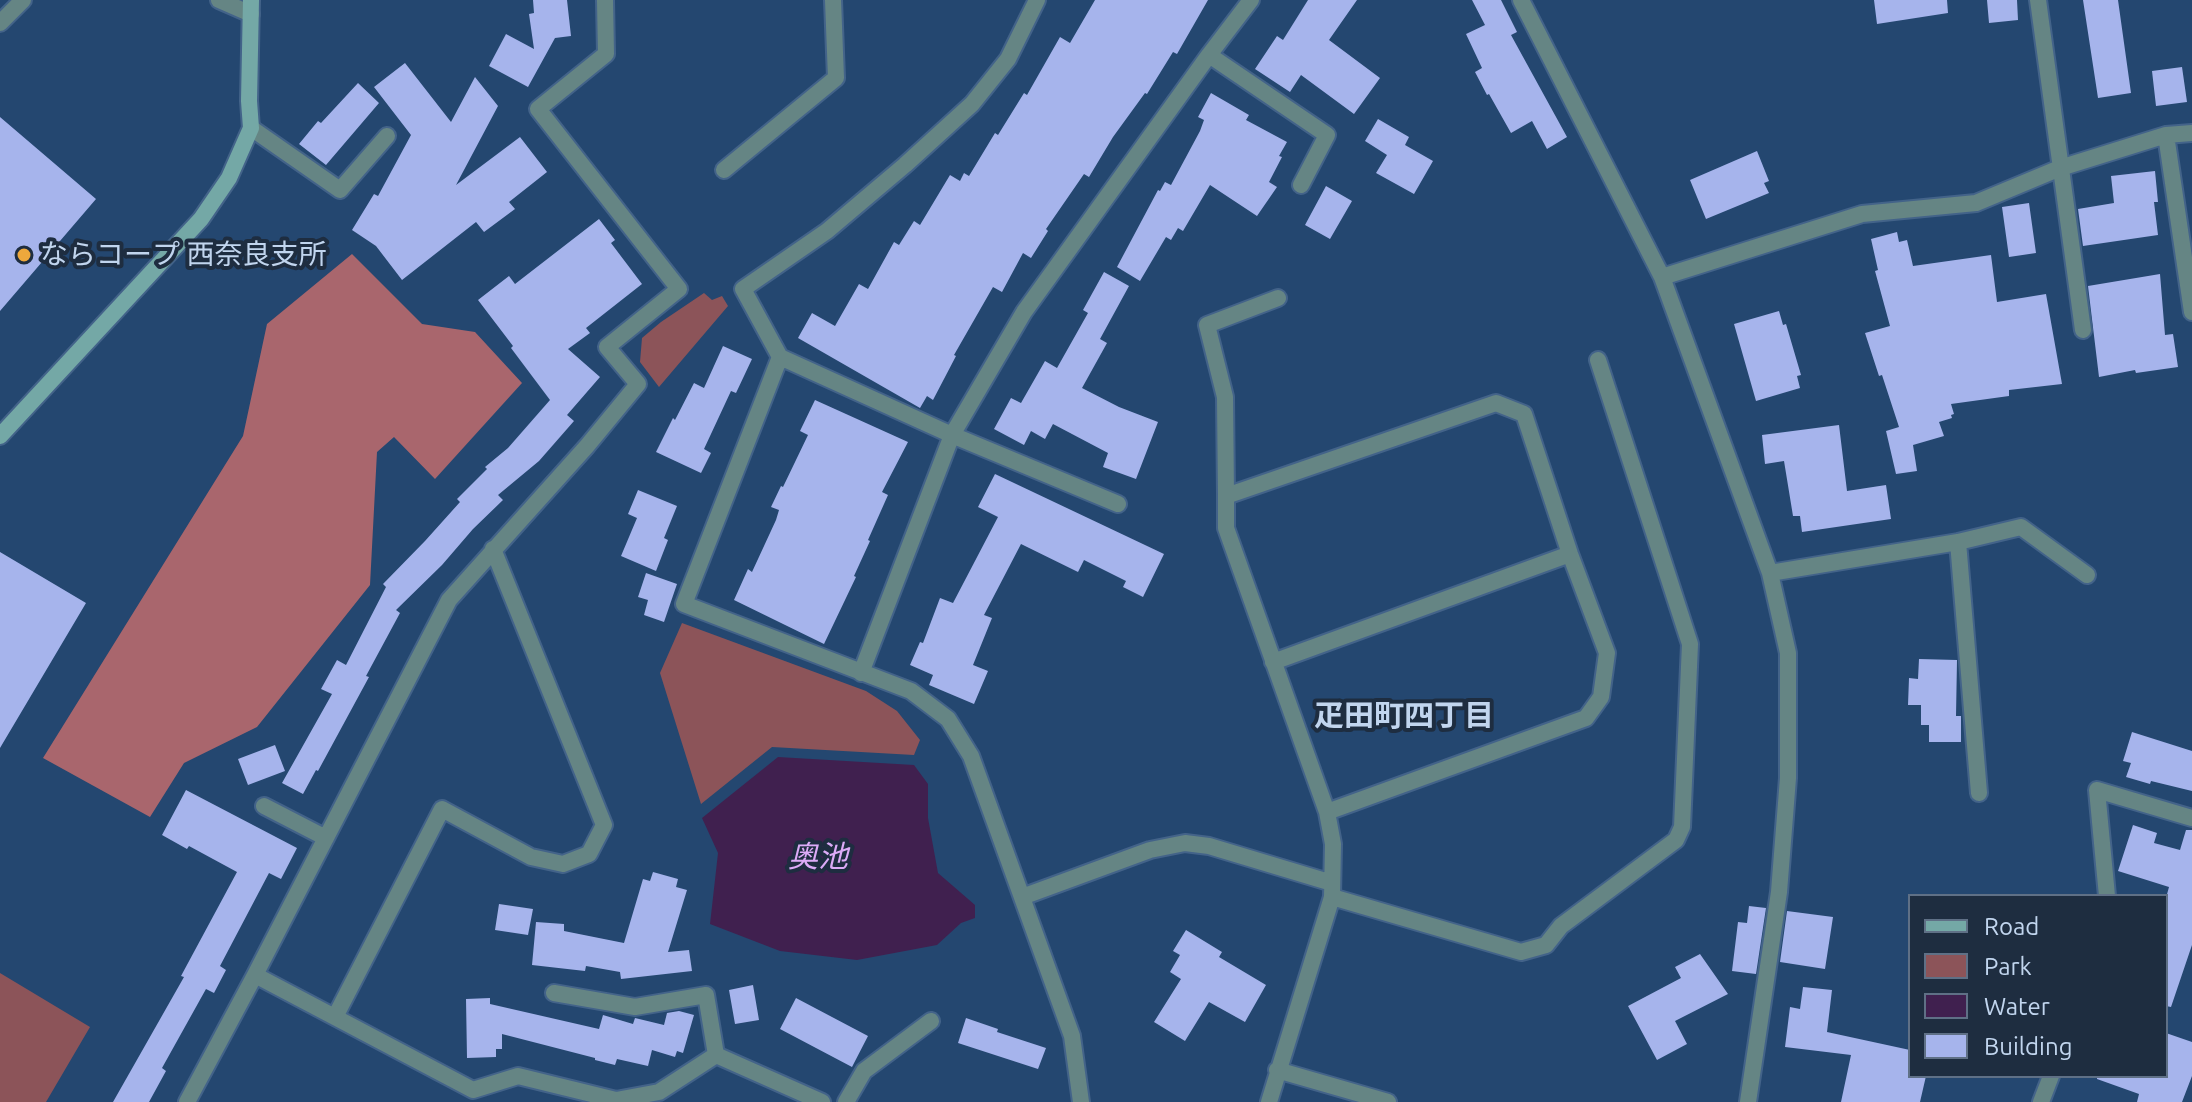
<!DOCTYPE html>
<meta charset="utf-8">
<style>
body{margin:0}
#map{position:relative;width:2192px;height:1102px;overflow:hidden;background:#244770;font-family:Ubuntu,sans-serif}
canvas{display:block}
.legend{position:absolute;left:1908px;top:894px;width:260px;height:184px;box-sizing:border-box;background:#1e2d40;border:2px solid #5f7086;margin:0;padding:10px 14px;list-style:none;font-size:24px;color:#c1d5ee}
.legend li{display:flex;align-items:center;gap:16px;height:40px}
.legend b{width:40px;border:2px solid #5f7086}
</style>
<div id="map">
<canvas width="2192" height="1102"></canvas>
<ul class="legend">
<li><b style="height:10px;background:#74a8a6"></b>Road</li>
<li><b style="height:22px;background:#8c5459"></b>Park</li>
<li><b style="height:22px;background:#40204f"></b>Water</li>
<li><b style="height:22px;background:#a6b4ec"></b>Building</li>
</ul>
</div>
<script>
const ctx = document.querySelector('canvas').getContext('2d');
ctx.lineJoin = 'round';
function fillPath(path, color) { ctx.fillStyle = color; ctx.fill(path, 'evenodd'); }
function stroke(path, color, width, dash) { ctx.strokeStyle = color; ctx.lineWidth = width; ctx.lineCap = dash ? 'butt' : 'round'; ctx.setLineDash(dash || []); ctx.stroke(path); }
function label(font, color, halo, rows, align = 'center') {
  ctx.font = font + ' Ubuntu,"Noto Sans JP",sans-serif'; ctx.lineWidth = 8; ctx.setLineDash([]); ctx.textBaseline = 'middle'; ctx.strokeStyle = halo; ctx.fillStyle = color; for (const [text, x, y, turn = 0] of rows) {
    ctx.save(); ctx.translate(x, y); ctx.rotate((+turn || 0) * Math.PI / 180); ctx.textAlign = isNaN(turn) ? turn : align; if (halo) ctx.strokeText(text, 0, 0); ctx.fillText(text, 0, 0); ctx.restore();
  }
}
fillPath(new Path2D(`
 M704 293 712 300 722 296 728 306 659 387 640 362 642 338 661 322Z
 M682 623 866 691 897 711 920 740 914 755 772 747 701 804 660 673Z
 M0 973 90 1027 46 1102H0Z`), '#8c5459');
fillPath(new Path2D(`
 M352 254 422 324 475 332 522 383 435 479 394 437 377 452 370 585 257 727 184 763 150 817 43 758 243 436 267 324Z`), '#a9666d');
fillPath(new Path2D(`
 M778 757 914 765 928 784V818L938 873 975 905V918L961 923 937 945 857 960 780 951 710 924 718 853 702 818Z`), '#40204f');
fillPath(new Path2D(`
 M533 0H567L571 36 555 38 528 87 489 66 506 34 534 49 529 14 534 13Z
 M1095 0H1208L1177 54 1173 52 1147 94 1145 93 1113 137 1089 177 1084 174 1046 229 1048 231 1031 258 1023 253 1002 292 993 287 954 355 956 356 933 400 927 396 920 408 798 338 812 313 835 326 859 284 868 289 894 242 899 245 914 221 920 225 950 175 960 181 964 173 969 176 995 133 998 135 1024 93 1027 95 1060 37 1070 43Z
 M1308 0H1357L1329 40 1380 78 1354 114 1301 75 1290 92 1255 69 1277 36 1283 40Z
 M1472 0H1501L1517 32 1511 35 1567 137 1547 149 1532 121 1511 133 1489 94 1487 95 1475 72 1482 68 1466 34 1485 25Z
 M1874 0H1947L1948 13 1877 24Z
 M1987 0H2017L2018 20 1989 23Z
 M2083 0H2118L2131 93 2098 98Z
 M405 63 451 122 475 77 498 106 456 185 520 137 547 172 509 202 515 209 484 232 476 222 402 280 376 246 352 230 374 194 378 196 411 135 374 87Z
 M2182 67 2187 102 2156 106 2152 71Z
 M358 83 379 103 326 165 299 144 318 121 321 123Z
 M1211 93 1249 115 1246 120 1287 142 1279 156 1282 157 1269 182 1277 187 1257 216 1210 185 1183 231 1178 228 1171 240 1166 237 1140 281 1117 267 1158 190 1160 191 1165 182 1171 185 1200 131 1204 120 1198 117Z
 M0 117 96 199 0 311Z
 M1378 119 1409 137 1405 145 1433 161 1414 194 1376 173 1387 155 1365 141Z
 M1757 151 1769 181 1764 183 1769 193 1706 219 1690 180Z
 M2155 171 2158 202H2154L2158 235 2083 246 2078 209 2114 203 2111 176Z
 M1326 186 1352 201 1330 239 1305 225Z
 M2029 203 2036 253 2009 257 2002 207Z
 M599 219 615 240 611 243 642 284 586 328 590 333 568 349 600 377 567 415 574 421 539 461 498 495 503 500 473 529 442 565 396 610 400 613 366 676 369 677 318 771 316 770 303 794 282 783 332 694 321 689 337 660 346 665 386 587 383 584 425 541 460 502 457 499 487 469 485 467 508 448 550 400 511 348 513 346 478 300 509 276 515 284Z
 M1897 232 1899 242 1907 240 1913 266 1991 255 1997 302 2046 294 2062 384 2009 390V396L1951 404 1954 414 1951 415 1952 418 1939 422 1944 436 1913 445 1917 471 1896 474 1886 431 1899 427 1882 375 1879 376 1865 333 1890 326 1875 271 1878 270 1871 239Z
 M1104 272 1129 286 1100 339 1107 343 1082 388 1119 407 1158 422 1136 479 1103 467 1108 453 1053 424 1045 439 1031 431 1024 445 994 429 1011 398 1021 403 1045 361 1057 368 1088 313 1083 310Z
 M2160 274 2165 335 2173 334 2178 367 2136 373 2135 370 2099 377 2088 286Z
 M1779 311 1783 325 1786 324 1801 375 1797 376 1800 388 1756 401 1734 324Z
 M723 346 752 359 736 393 731 391 704 449 711 453 701 473 656 452 673 418 675 420 694 383 704 388Z
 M815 400 908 442 882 492 888 495 868 540 870 541 854 576 856 577 824 644 734 600 748 569 752 572 776 520 779 510 771 507 781 486 783 487 808 435 800 431Z
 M1839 425 1847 491 1886 485 1891 519 1802 532 1800 516H1793L1784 461 1765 464 1762 435Z
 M995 474 1164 554 1143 597 1123 587 1126 581 1084 560 1078 572 1021 544 984 615 992 618 973 665 988 671 974 704 929 685 933 675 910 665 920 642 923 643 940 598 953 603 998 517 978 507Z
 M638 490 677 506 664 538 668 540 656 571 621 556 637 518 628 514Z
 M0 552 86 603 0 748Z
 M646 573 677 584 664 622 644 615 648 600 638 597Z
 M1919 659 1957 660 1956 716H1961V742H1929V725H1921V705H1908L1909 678 1918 679Z
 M2132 732 2192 751V791L2151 781 2150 784 2126 777 2131 763 2123 761Z
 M275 745 285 771 248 785 238 759Z
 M186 790 297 848 281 879 269 873 220 966 226 970 214 993 206 989 162 1068 166 1071 149 1102H113L184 977 181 976 237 872 189 846 187 849 162 835Z
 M2133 825 2157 833 2154 843 2180 850 2186 830H2192V945L2171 1007 2166 1006V898L2169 887 2118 871Z
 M653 872 678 879 676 887 687 890 668 952 689 950 692 971 621 979 620 972 586 966 585 971 532 965 536 922 564 924V931L624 943 643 879 650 881Z
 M499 904 533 909 528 935 495 930Z
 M1749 906 1766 908 1756 974 1732 971 1738 922 1747 923Z
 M1787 911 1833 917 1825 969 1780 962Z
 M1186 930 1222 952 1219 957 1266 985 1245 1022 1209 1002 1185 1041 1154 1022 1181 979 1170 972 1180 955 1173 951Z
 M1700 954 1728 994 1675 1021 1687 1044 1657 1060 1628 1006 1681 978 1675 967Z
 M753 985 759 1020 735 1024 729 990Z
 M1803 987 1832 990 1827 1032 1910 1050V1076H1926L1920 1102H1841L1851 1055 1785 1047 1790 1007 1800 1009Z
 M490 998V1004L599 1029 603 1015 633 1024 635 1018 664 1025 667 1013 679 1011 694 1015 683 1053 677 1051 675 1057 652 1050 648 1066 617 1059 615 1065 595 1060V1058L502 1034V1049H496V1057L467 1058 466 999Z
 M796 998 868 1036 852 1067 780 1029Z
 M966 1018 998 1029 997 1032 1046 1048 1038 1069 958 1043Z
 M2166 1033 2192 1042V1076L2182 1102H2137L2139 1094 2097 1079V1076H2166Z`), '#a6b4ec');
const street = new Path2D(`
 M219 0 251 14
 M1037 0 1008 59 972 104 905 165 827 231 743 289 780 357 952 435 1118 504
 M1521 0 1662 277 1770 573 1788 653V778L1779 892 1748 1102
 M2038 0 2083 330
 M0 23 23 0
 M1209 55 1251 0
 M251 128 340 190 387 136
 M2166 135 2192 312
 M724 170 836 78 833 0
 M1662 277 1862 214 1976 203 2060 168 2166 135 2192 133
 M780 357 684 604 911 691 948 719 971 756 1072 1036 1081 1102
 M1226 496 1225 397 1207 325 1278 298
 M1958 542 1979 793
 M1770 573 1958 542 2021 527 2087 575
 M1273 662 1570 554
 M861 673 952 435 1024 312 1209 55 1327 135 1301 185
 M264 806 326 838
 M2107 896 2097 790 2192 818
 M1022 897 1150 850 1185 843 1209 846 1332 883
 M1332 897 1521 952 1546 945 1561 926 1676 840 1682 827 1690 644 1598 360
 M255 975 473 1090 518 1076 616 1100 659 1092 716 1055 822 1102
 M554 993 635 1007 706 995 716 1055
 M335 1017 442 809 531 857 563 864 589 854 604 825 493 549
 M1277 1070 1388 1102
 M187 1102 255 975 449 600 587 446 638 384 607 347 679 289 538 109 606 54 605 0
 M846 1102 864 1071 931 1021
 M1269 1102 1332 897 1333 844 1327 812 1226 528V496L1496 403 1524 414 1570 554 1607 653 1601 697 1586 718 1327 812
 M2041 1102 2051 1076`);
const secondary = new Path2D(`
 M0 436 201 219 229 178 251 128 249 101 251 0`);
stroke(street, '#436389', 20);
stroke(secondary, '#436389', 20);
stroke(street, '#658584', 16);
stroke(secondary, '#74a8a6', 16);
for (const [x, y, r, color] of [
 [24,255,8,"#eea83c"]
]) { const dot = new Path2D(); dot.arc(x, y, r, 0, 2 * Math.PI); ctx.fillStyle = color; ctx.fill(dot); stroke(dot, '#1e2d40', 3); }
label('28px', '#c1d5ee', '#1e2d40', [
 ["ならコープ 西奈良支所",40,255]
], 'left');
label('bold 30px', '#c1d5ee', '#1e2d40', [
 ["疋田町四丁目",1404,716]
]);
label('italic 30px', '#dcabf7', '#1e2d40', [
 ["奥池",818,857]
]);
</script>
